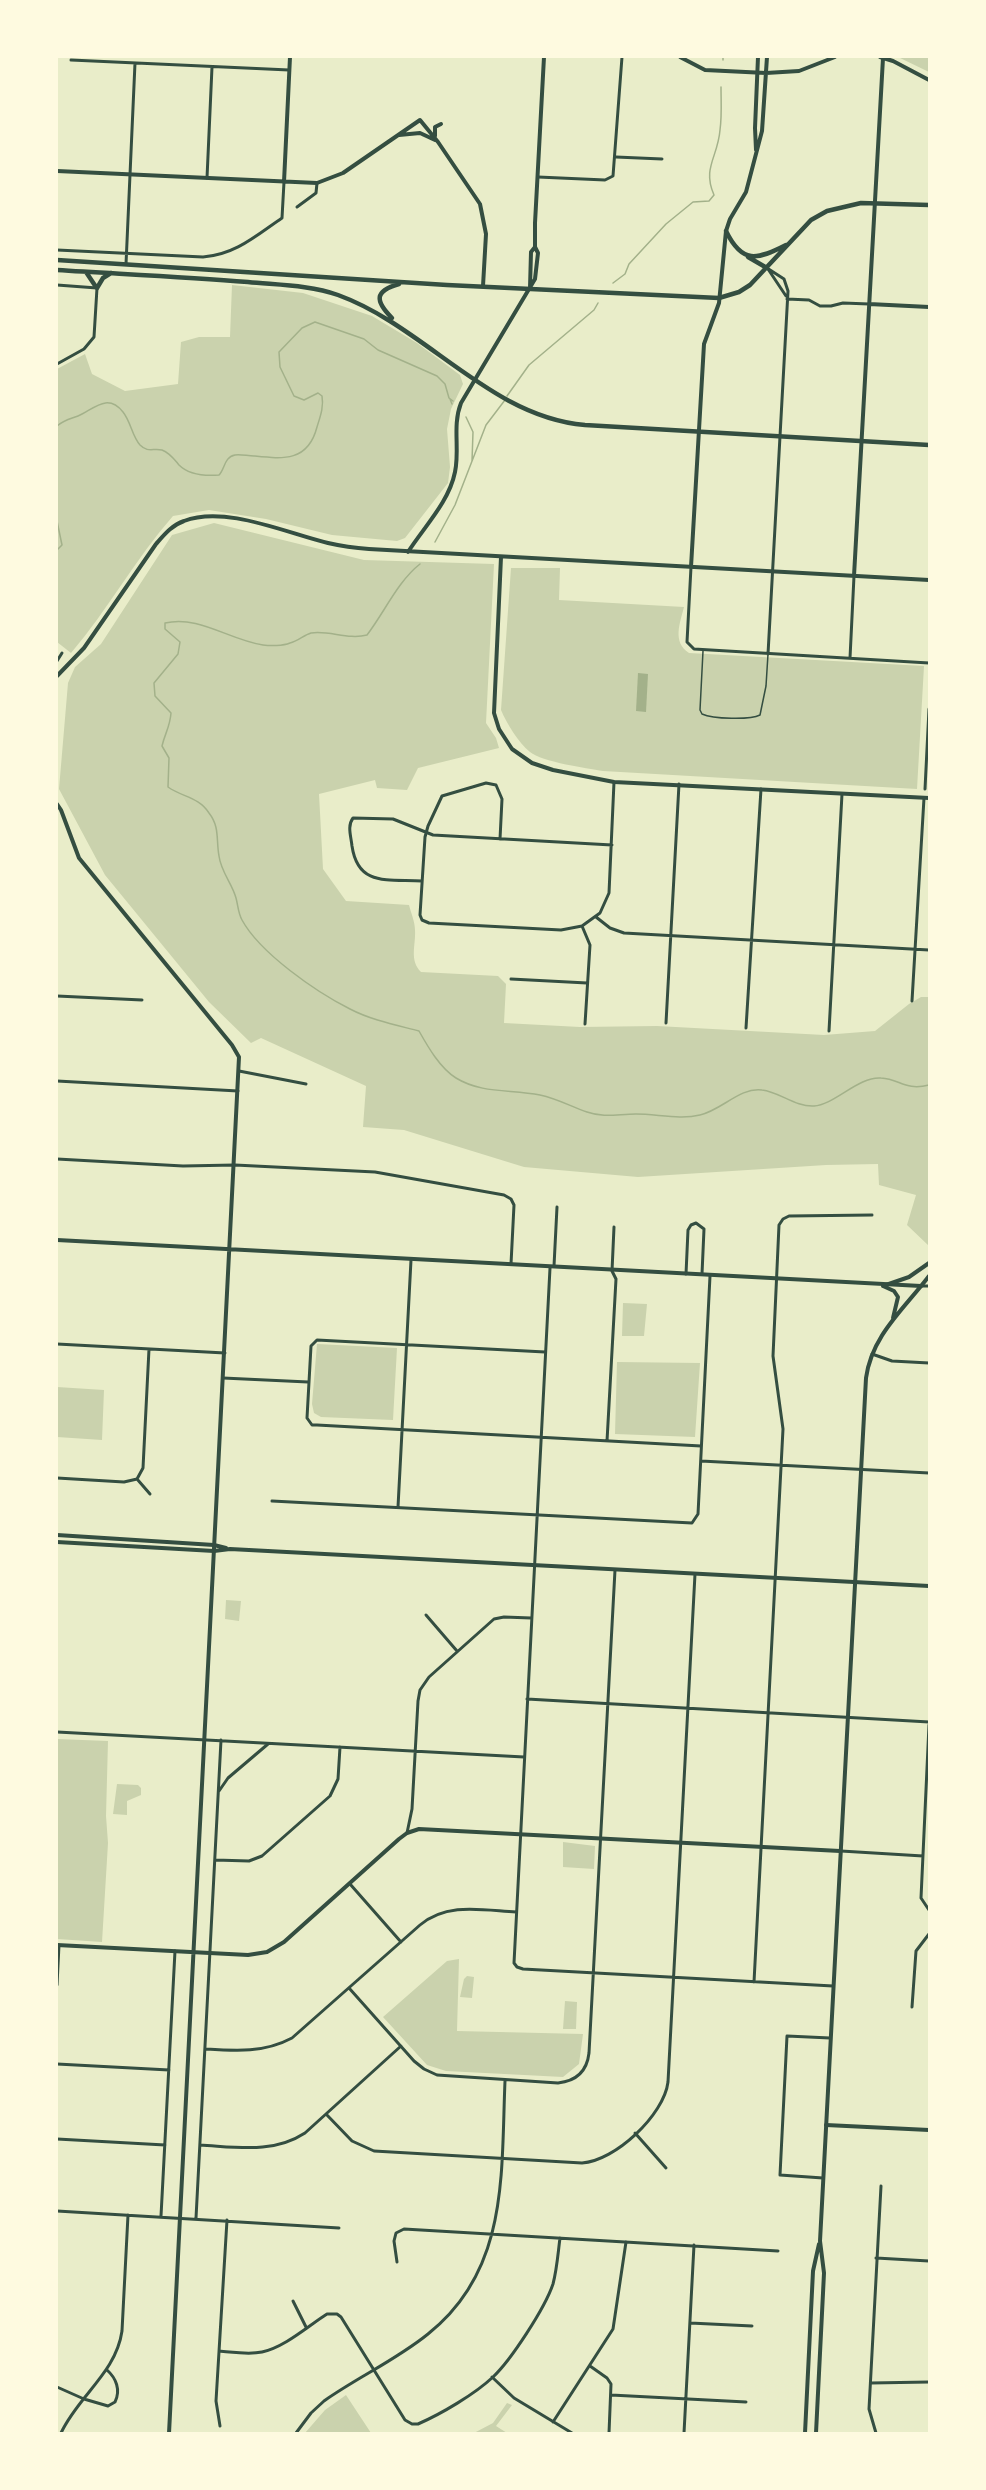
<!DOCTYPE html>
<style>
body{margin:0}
#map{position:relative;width:986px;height:2490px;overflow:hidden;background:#e9edc9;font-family:Manrope,sans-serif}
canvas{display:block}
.frame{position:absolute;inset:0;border:58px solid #fefae0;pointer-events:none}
</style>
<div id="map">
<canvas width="986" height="2490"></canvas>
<div class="frame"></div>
</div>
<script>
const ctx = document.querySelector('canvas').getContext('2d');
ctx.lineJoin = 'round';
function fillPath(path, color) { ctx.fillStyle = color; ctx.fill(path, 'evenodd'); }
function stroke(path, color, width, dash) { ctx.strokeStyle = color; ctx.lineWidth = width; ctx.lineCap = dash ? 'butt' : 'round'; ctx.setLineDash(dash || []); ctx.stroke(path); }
fillPath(new Path2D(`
 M898 57H929V72Z
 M232 285 303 293 372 316 417 343 460 375 463 384 451 409 447 429 450 467 448 483 405 538 397 541 332 535 266 519 209 510 173 516C135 559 108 610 71 653L57 642V369L85 354 92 374 125 391 178 384 181 342 199 337H230Z
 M214 523 364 560 494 564 486 723 496 738 499 748 418 768 407 790 377 788 375 780 319 794 323 869 346 901 409 905C411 913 415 922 415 930 416 945 409 960 421 972L498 976 506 984 504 1023 580 1027 657 1026 824 1035 875 1031 909 1004 921 997H929V1246L907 1225 916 1195 879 1185 878 1164 826 1165 638 1177 524 1167 404 1130 363 1127 366 1086 261 1038 251 1043 209 1002 105 875 59 789 68 683 75 667 101 644 172 535Z
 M511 568H560L559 600 684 607C680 623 672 642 689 653L924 666 917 789 603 771C586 768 542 762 530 752 518 742 507 724 501 710Z
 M623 1303 647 1304 644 1336H622Z
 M317 1344 397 1348 393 1420 321 1417 314 1413 312 1404Z
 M617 1362 700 1363 695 1437 615 1434Z
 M57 1387 104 1390 102 1440 57 1437Z
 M226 1600 241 1601 239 1621 225 1619Z
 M57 1739 108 1741 106 1816 108 1843 102 1942 57 1939Z
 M117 1784 138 1785 141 1788V1795L127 1801V1815L113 1814Z
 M563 1842 595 1846 594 1869 563 1867Z
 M459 1959 457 2031 583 2034 579 2064 563 2077 446 2071 427 2065 383 2017 447 1961Z
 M467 1976 474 1977 472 1998 460 1997 464 1979Z
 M565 2001 577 2002 576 2029H563Z
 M346 2395 371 2433H305L325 2410Z
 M507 2403 512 2405 496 2426 507 2433H474L493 2423Z`), '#cad2ad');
fillPath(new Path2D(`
 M638 673 648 674 646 712 636 711Z`), '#a3b18a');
stroke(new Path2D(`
 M723 57V60
 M613 283 625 274 629 264 666 224 693 202 709 201 714 195C702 168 718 157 720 130 722 116 721 101 721 87
 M507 396 529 365 594 310 598 303
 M450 399 452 404
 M466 417 473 432 472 461
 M57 426C64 420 70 419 78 416 93 410 107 392 123 412 131 422 132 436 140 445 148 453 153 448 162 450 170 453 174 459 179 465 189 475 206 476 219 475 225 469 224 457 235 455 240 454 248 456 254 456 283 459 308 462 317 427 320 417 324 407 322 396L318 393 304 400 294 396 280 367 279 352 302 328 315 322 364 339 378 350 437 376 445 384 449 398 453 401
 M57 521 62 545 57 550
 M435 542 455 505 486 425 505 400
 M420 564C398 581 384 613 367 635 348 640 329 630 311 633 304 635 298 641 290 643 283 646 270 646 263 645 229 640 199 615 165 623V629L180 642 178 654 154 683 155 696 171 713C170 727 165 733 162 746L169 758 168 787C182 797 199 797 209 813 220 827 216 840 219 856 221 872 232 883 236 898 238 905 238 913 242 920 260 953 316 992 350 1009 371 1020 396 1025 419 1031 428 1047 440 1068 456 1078 482 1094 511 1089 540 1095 558 1099 570 1106 587 1112 604 1118 618 1114 636 1114 657 1114 680 1120 700 1115 722 1110 740 1087 762 1090 780 1092 795 1107 814 1106 834 1105 859 1076 881 1078 900 1079 905 1091 929 1085`), '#a3b18a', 1.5);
stroke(new Path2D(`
 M703 651 700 710 702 714C713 719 750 720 760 715L766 686 768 654`), '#344e41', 1.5);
stroke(new Path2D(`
 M71 60 289 70
 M616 157 662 159
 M538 177 605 180 613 176 622 57
 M207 178 212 67
 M297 207 316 193 317 183
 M57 250 203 257C235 255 257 235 282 218L284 182
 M126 264 135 63
 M767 268 784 279 788 291 768 654
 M768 269 786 296
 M57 285 97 288 94 337 84 349 57 364
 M787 299 809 300 820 306H831L843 303 869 304
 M691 567 687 642 694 649 929 663
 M850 658 854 576
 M57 661 62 653
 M925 789 929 709
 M500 839 502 799 496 785 486 783 442 796 428 826 425 837 420 915 422 920 429 923 561 930 582 926
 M422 881C388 879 358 887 352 846 351 836 347 826 353 818L393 819 433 835 612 845
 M596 917 610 928 624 933 929 950
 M511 979 587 983
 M57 996 142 1000
 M912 1001 924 798
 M666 1023 679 784
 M585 1024 590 945 582 926 600 913 609 893 614 782
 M746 1028 761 789
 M829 1031 842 794
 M239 1071 306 1084
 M57 1081 238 1091
 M57 1159 183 1166 235 1165 375 1172 504 1195 511 1199 514 1205 511 1264
 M554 1266 557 1207
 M550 1268 514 1963 517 1967 523 1969 833 1986
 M686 1274 688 1230 691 1225 696 1223 704 1229 702 1274
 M921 1286H929
 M57 1344 225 1353
 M545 1352 317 1340 311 1346 307 1418 312 1425H317L701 1446
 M872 1354 892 1361 929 1363
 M223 1378 308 1382
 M607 1441 616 1279 612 1271 614 1227
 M701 1461 929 1473
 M57 1478 124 1482 137 1479
 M137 1479 143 1468 149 1349
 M137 1479 150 1494
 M272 1501 692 1523 698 1514 710 1276
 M398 1507 411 1260
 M426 1615 457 1651
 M527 1699 929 1722
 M929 1725 921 1898 929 1910
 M57 1732 524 1757
 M219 1791 228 1778 268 1744
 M407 1833 412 1809 418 1701 420 1690 429 1677 494 1619 504 1617 531 1618
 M841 1851 923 1856
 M215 1860 249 1861 262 1856 330 1796 338 1779 340 1747
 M350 1884 401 1942
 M754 1982 783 1429 773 1356 779 1225 783 1219 789 1216 872 1215
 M57 1985 59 1945
 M349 1988 414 2061 424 2069 437 2075 558 2083C576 2081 587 2071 589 2053L615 1570
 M912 2007 916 1951 929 1934
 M205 2049C236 2051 264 2053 292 2038L420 1925C447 1902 482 1910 516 1912
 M57 2064 169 2070
 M326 2114 352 2141 374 2151 582 2163C615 2161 664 2115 668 2082L695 1574
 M635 2133 666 2168
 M57 2139 165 2145
 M200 2145C237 2147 273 2154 305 2133L401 2046
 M823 2178 780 2175 787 2036 830 2038
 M57 2211 339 2228
 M161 2216 175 1951
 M196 2218 221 1740
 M876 2258 929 2261
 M397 2262 394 2241 396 2233 404 2229 778 2251
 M293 2301 306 2327
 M690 2323 752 2326
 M219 2351C233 2352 248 2355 262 2352 285 2347 308 2326 327 2314H337L341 2317 405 2420 412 2424H418C441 2414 475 2394 493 2377 511 2360 545 2308 553 2284 557 2269 558 2253 560 2238
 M590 2366 607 2378 611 2384 609 2433
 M492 2377 514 2398 572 2433
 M871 2383 929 2382
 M57 2387 84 2399 108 2406 115 2402C121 2390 116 2378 107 2370
 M611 2395 746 2402
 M553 2422 613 2329 626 2242
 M220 2426 216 2401 227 2220
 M61 2433C78 2396 116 2373 122 2331L128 2215
 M296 2433 311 2413 324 2401C358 2377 396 2360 428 2334 509 2270 501 2174 505 2081
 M684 2433 694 2245
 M876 2433 869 2409 881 2186`), '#344e41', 3);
stroke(new Path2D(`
 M680 57 705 70 766 73 799 71 835 57
 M880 57 893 61 929 80
 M399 135 420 133 435 140
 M435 136V127L441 124
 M756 150 755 128 758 57
 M57 171 317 183 343 173 420 120 438 142 480 204 486 234 483 286
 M284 182 290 57
 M530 288 531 252 535 247
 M869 304 929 307
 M408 552C424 527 449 502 455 472 460 449 452 426 461 403L535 279 538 253 535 247V223L544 57
 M501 557 494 713 499 729 512 749 532 763 553 770 614 782 929 798
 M691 567 704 344 719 303 726 231 730 219 746 192 762 131 767 57
 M854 576 883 58
 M57 676 84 648 156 544C164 535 172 525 184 521 225 505 286 533 328 543 341 546 355 548 369 549L929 580
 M57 804 61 810 79 858 232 1045 239 1057 169 2433
 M57 1240 921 1286
 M854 1582 929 1586
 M57 1945 248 1955 267 1952 284 1942 399 1839 407 1833 419 1829 840 1851
 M826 2125 929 2130`), '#344e41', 4);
stroke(new Path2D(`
 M883 1286 909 1277 929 1263
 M883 1286 894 1291 898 1297 893 1318
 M57 1535 214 1545 226 1548
 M57 1542 214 1551 230 1549 854 1582
 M805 2433 813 2271 819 2244
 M816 2433 824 2273 820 2241 866 1378C872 1335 904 1309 929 1276`), '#344e41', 4);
stroke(new Path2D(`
 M726 231C742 264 757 260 786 245
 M748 257 767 268
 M57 260 447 285 719 298 739 292 750 285 811 220 827 211 861 203 929 205
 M57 270C121 274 184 277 248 282 277 285 310 285 338 295 426 327 490 417 585 425L929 445
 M86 272 96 287
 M97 288 103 278 111 273
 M392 318C375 301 374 291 399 284`), '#344e41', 4.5);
</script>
